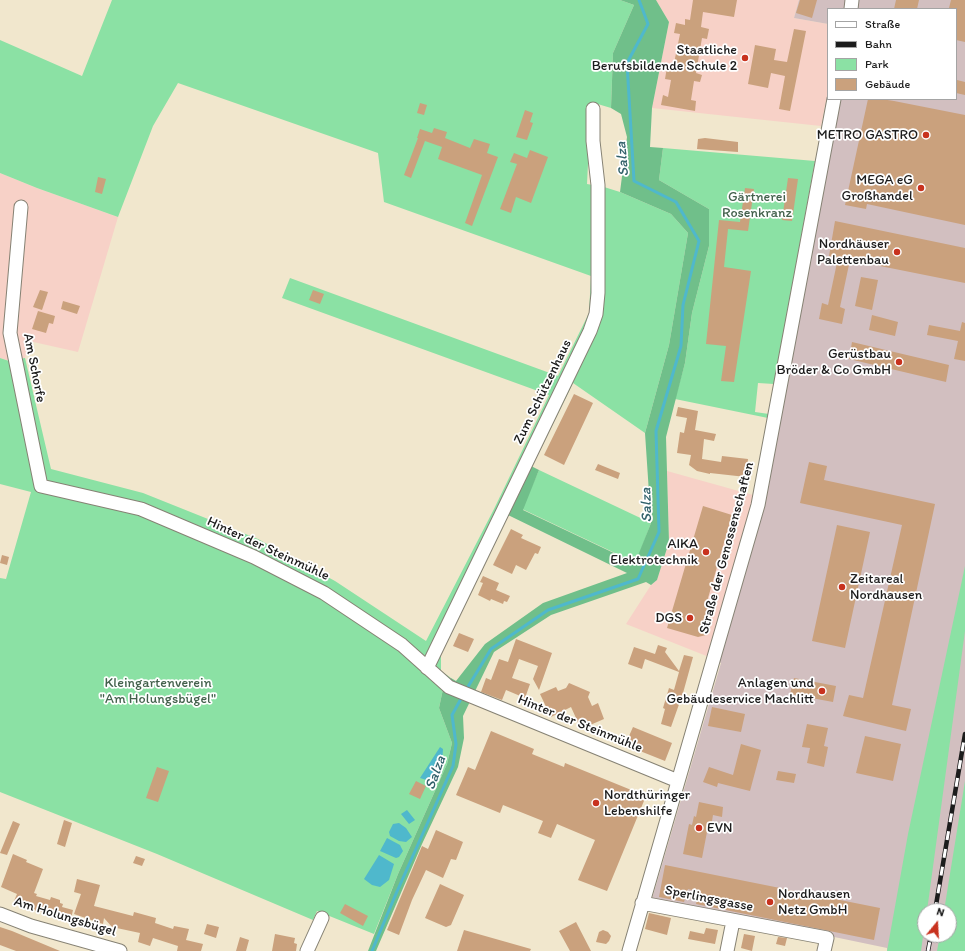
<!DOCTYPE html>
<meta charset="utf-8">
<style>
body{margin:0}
#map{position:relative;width:965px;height:951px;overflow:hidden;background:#f1e7cd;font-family:Itim,sans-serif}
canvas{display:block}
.legend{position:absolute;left:827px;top:8px;width:130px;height:92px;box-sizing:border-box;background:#fff;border:1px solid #a4a4a4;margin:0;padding:5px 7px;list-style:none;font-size:12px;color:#1c1c1c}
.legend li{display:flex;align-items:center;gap:8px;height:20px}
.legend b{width:20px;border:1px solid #a4a4a4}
.north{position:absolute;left:917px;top:903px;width:40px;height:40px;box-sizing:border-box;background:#fff;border:1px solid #a4a4a4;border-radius:50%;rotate:18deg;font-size:11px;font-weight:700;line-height:16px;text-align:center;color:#1c1c1c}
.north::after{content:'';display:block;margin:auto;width:14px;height:18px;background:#c8321e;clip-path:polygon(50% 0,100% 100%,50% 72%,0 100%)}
</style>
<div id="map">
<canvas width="965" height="951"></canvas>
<ul class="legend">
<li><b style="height:5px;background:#fff"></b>Straße</li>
<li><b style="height:5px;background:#1c1c1c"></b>Bahn</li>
<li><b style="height:11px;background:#8be1a4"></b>Park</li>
<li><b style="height:11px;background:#caa17d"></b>Gebäude</li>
</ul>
<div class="north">N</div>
</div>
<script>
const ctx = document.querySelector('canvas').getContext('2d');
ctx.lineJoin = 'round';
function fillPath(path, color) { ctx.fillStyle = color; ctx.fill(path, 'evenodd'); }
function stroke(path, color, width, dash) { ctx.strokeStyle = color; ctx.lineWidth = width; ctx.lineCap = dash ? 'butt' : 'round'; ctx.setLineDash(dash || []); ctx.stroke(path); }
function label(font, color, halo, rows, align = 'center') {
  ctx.font = font + ' Itim,sans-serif'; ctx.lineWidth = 3.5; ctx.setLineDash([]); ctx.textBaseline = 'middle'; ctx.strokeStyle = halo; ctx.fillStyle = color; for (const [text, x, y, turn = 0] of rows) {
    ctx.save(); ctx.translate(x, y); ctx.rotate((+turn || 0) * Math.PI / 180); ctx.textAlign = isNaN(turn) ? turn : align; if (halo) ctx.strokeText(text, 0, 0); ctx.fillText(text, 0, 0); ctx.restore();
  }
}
fillPath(new Path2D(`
 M656 0H799L794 18 828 24V91L821 126 652 108 669 22Z
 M0 173 37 188 118 217 78 352 29 341 25 358 9 361 0 358Z
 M667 471 753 495 748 521 709 657 626 624 651 585 657 580 669 542Z`), '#f7d1c7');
fillPath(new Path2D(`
 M799 0H965V951H887V948L652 899 721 663 709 657 748 521 769 414 828 91V99H956V9H828V24L794 18ZM925 911H949V935H925Z`), '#d2bfc0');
fillPath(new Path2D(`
 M112 0H620L634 5 613 53 611 108 591 102 587 184 604 187 620 192 671 214 688 233 669 345 645 433 573 383 441 652V671L451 678 443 689 439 708 452 743 447 764 398 874 374 934 317 911 313 920 157 854 0 792V578L6 579 31 492 0 484V358L9 361 25 358 51 469 143 493 258 539 335 581 426 641 494 509 549 395 282 298 290 278 558 376 589 313 591 276 384 202 378 153 178 83 153 126 118 217 37 188 0 173V40L82 76Z
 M663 148 815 161 774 384 758 383 755 412 769 414 768 418 675 399 685 363 692 313 709 246V209L659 180Z
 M539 470 651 523 636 563 522 509Z
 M965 566V631L927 911H925V922L921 951H887L908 834Z
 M965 781V951H937L940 935H949V911H944Z`), '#8be1a4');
fillPath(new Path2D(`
 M620 0H656L669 22 652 108 650 147 663 148 659 180 709 209V246L692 313 685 363 666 437 669 542 657 580 651 585 646 582 551 615 494 652 463 716 464 738 458 767 422 844 376 951H368L398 874 447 764 452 743 439 708 443 689 451 678 456 681 485 644 543 603 627 573 508 515 531 466 539 470 523 510 635 563 651 523 645 433 669 345 688 233 671 214 620 192 627 137 621 114 611 108 613 53 634 5Z`), '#70bf8a');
fillPath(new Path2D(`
 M440 747 443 749 442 764 433 782 420 778Z
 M407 810 415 820 409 824 401 814Z
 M399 823 406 828 412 837 406 842 399 841 390 836 389 832 393 824Z
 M387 838 400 845 403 851 399 857 396 858 380 851Z
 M379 855 394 864 389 880 380 887 372 885 364 879Z`), '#4fb8cc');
stroke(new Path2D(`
 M466 690 491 649 548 610 638 579 659 532 656 431 681 346 683 305 699 241 676 202 634 181 627 63 648 24 639 0
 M372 951 395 896 453 766 456 744 452 715 462 697`), '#4fb8cc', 3);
fillPath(new Path2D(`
 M693 0H737L734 17 703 12 701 27 709 29 707 39 702 38 696 73 702 75 700 82 694 81 691 100 696 101 695 111 661 105 663 95 668 97 671 80 665 79 667 67 673 68 680 34 674 33 676 23 685 25V19L690 20Z
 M800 0H817L812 18 796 13Z
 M896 0H919L917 9H894Z
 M951 0H965V42L956 40V9L949 8Z
 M794 29 806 31 790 111 779 109 785 76 771 73 768 88 748 84 755 45 776 49 774 60 787 62Z
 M957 80 965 82V95L956 93Z
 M868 99H881L894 101 965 115V225L867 204 866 209 845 205Z
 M420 103 427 105 424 115 417 113Z
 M525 110 533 113 530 122 533 123 527 140 516 137Z
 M434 128 447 132 445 138 470 148 474 139 490 144 487 153 498 157 472 226 465 223 482 175 438 159 442 147 425 141 411 178 404 175 418 138H417L420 129 432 133Z
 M705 138 738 142V152L697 149 698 139Z
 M530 150 548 157 531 203 516 197 511 213 500 209 517 164 510 162 514 153 527 158Z
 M98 177 106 179 102 194 95 192Z
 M788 178 798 179 792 221 782 220Z
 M745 188 754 189 748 231 728 229 724 267 751 271 734 382 721 381 726 346 706 344 719 220 740 222Z
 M835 221 965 248V283L850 260 840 307 845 309 842 324 819 319 822 303 828 305 838 258 829 256Z
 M861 277 878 280 872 310 855 306Z
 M40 290 48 292 42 310 33 307Z
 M313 290 324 294 320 304 309 300Z
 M63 301 80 306 77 314 61 309Z
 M38 311 55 316 53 324 49 323 46 333 32 329Z
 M872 315 898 322 895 336 869 330Z
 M962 322 965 323V361L954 359 958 341 927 335 929 325 960 331Z
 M852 342 949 365 946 382 849 359Z
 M574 394 593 403 564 465 544 455Z
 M678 407 698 411 695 430 716 434 714 441 704 439 702 459 721 462 722 456 748 459 746 477 710 473V474L697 471 689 465 691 455 677 453 680 432 684 433 687 418 676 416Z
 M809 462 827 466 824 480 935 504 892 705 911 709 906 731 843 716 849 695 863 698 902 525 800 503Z
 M598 464 620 473 618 479 595 470Z
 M703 506 732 515 706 605 714 608 706 635 698 637 667 628Z
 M837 525 870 532 845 648 812 641Z
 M511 529 523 535 521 538 541 547 538 554 535 553 526 570 516 565 512 574 493 565Z
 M2 555 9 557 7 565 0 563Z
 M483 576 499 583 496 590 510 596 507 602 504 601 503 604 491 599 490 601 478 595 483 583 480 582Z
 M459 633 474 639 468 652 453 646Z
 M516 639 552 653 539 690 533 679 538 666 519 659 512 678 530 684 525 698 506 690 502 700 481 692 486 678 491 680 499 659 508 662Z
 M658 645 667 648 665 652 679 671 684 655 693 657 683 693 671 727 661 724 665 709 663 708 669 688 674 690 679 672 645 659 642 669 628 664 634 647 655 654Z
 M794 678 836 686 833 702 790 694Z
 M569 683 590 692 588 697 592 706 598 703 604 719 581 729 571 707 551 717 540 694 556 687 558 691 566 688Z
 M712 707 745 714 741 732 708 726Z
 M807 724 828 728 824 746 828 747 824 767 807 763 810 748 802 747Z
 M633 727 672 743 665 761 625 745Z
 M491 731 534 749 532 754 564 767 565 763 646 796 607 891 578 880 595 840 557 824 551 838 538 833 543 821 503 805 500 813 456 795 468 767 475 770Z
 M865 736 901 744 893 781 856 773Z
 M741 744 761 750 750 791 718 783 717 787 703 782 709 767 733 775Z
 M157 767 169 771 158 802 146 798Z
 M778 771 796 774 794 783 776 780Z
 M416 781 426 786 420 799 409 794Z
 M699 802 723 807 722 817 713 815 710 833 707 832 702 858 683 854 689 824 692 825 694 816 696 817Z
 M64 820 72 823 65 847 57 844Z
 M13 821 20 824 7 855 0 853Z
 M436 830 463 842 456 860 451 859 443 878 426 870 412 900 399 935 387 930 422 846 428 849Z
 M13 854 27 860 26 862 43 869 34 893 37 894 36 896 50 900 51 897 60 900V903L63 904 62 907 73 910 70 923 59 920V917L33 910 14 901 17 894 1 887Z
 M136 856 145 859 142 866 133 863Z
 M665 865 880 908 874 940 696 904 699 892 688 889 684 902 659 897Z
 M77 879 100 885 94 906 133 916 134 912 156 918 155 923 173 929 174 926 189 929 186 940 203 944 201 951H177L178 946 153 938 150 946 138 942 140 933 112 927 104 918 103 924 74 914 81 894 74 892Z
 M440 884 464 895 451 925 446 927 425 918Z
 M345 904 368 916 363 926 340 913Z
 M649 913 671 918 667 935 645 929Z
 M576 922 591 951H570L559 931Z
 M207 924 219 927 216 938 204 934Z
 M0 927 12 931 60 951H16L0 945Z
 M706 928 718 930 715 944 688 939 690 931 704 934Z
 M464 930 531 949 530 951H457Z
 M603 930 608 932 611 936 609 941 606 944 596 942 599 932Z
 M275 934 295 938 294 943 297 944 296 951H272Z
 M744 934 755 936 752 951 741 948Z
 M240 937 249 940 246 951H236Z
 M778 937 787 938 785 946 776 944Z`), '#caa17d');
const minor = new Path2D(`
 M851 9 852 0
 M21 207 10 333 41 486 141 509 254 557 324 593 402 645 449 687 678 781
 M427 668 590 331 596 314 598 293V185L593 141V109
 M642 903 827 938 824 951
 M0 914 31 926 120 951
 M307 951 322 918
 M629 951 758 505 834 99
 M727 951 733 921`);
stroke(minor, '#868274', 15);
stroke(minor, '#fff', 13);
const rail = new Path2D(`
 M935 911 965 734
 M928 951 931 935`);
stroke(rail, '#1c1c1c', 4.5);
stroke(rail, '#fff', 3, [9]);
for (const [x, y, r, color] of [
 [745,58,4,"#c8321e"],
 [926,135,4,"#c8321e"],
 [921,188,4,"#c8321e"],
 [897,252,4,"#c8321e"],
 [899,362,4,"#c8321e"],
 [706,552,4,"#c8321e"],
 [842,587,4,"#c8321e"],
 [690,618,4,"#c8321e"],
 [822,691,4,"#c8321e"],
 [596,803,4,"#c8321e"],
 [699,828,4,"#c8321e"],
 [770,902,4,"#c8321e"]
]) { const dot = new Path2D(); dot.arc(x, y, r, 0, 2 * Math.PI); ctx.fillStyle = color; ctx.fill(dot); stroke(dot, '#fff', 1.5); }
label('14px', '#1c1c1c', '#fff', [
 ["Staatliche",737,50],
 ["Berufsbildende Schule 2",737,66],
 ["METRO GASTRO",918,135],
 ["MEGA eG",913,180],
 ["Großhandel",913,196],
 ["Nordhäuser",889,244],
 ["Palettenbau",889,260],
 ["Gerüstbau",891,354],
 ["Bröder & Co GmbH",891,370],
 ["AIKA",698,544],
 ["Elektrotechnik",698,560],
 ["Zeitareal",850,579,"left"],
 ["Nordhausen",850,595,"left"],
 ["DGS",682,618],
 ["Anlagen und",814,683],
 ["Gebäudeservice Machlitt",814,699],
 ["Nordthüringer",604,795,"left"],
 ["Lebenshilfe",604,811,"left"],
 ["EVN",707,828,"left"],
 ["Nordhausen",778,894,"left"],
 ["Netz GmbH",778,910,"left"]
], 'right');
label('14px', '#43614c', '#fff', [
 ["Gärtnerei",757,197],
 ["Rosenkranz",757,213],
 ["Kleingartenverein",158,683],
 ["\"Am Holungsbügel\"",158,699]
]);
label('14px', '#1c1c1c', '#fff', [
 ["Am Schorfe",34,368,79],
 ["Zum Schützenhaus",543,392,-64],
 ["Straße der Genossenschaften",727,548,-75],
 ["Hinter der Steinmühle",268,549,25],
 ["Hinter der Steinmühle",580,724,22],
 ["Sperlingsgasse",709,899,11],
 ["Am Holungsbügel",65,917,17]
]);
label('italic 15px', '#33626b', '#fff', [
 ["Salza",623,159,-95],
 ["Salza",647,505,-92],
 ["Salza",436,773,-70]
]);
</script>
